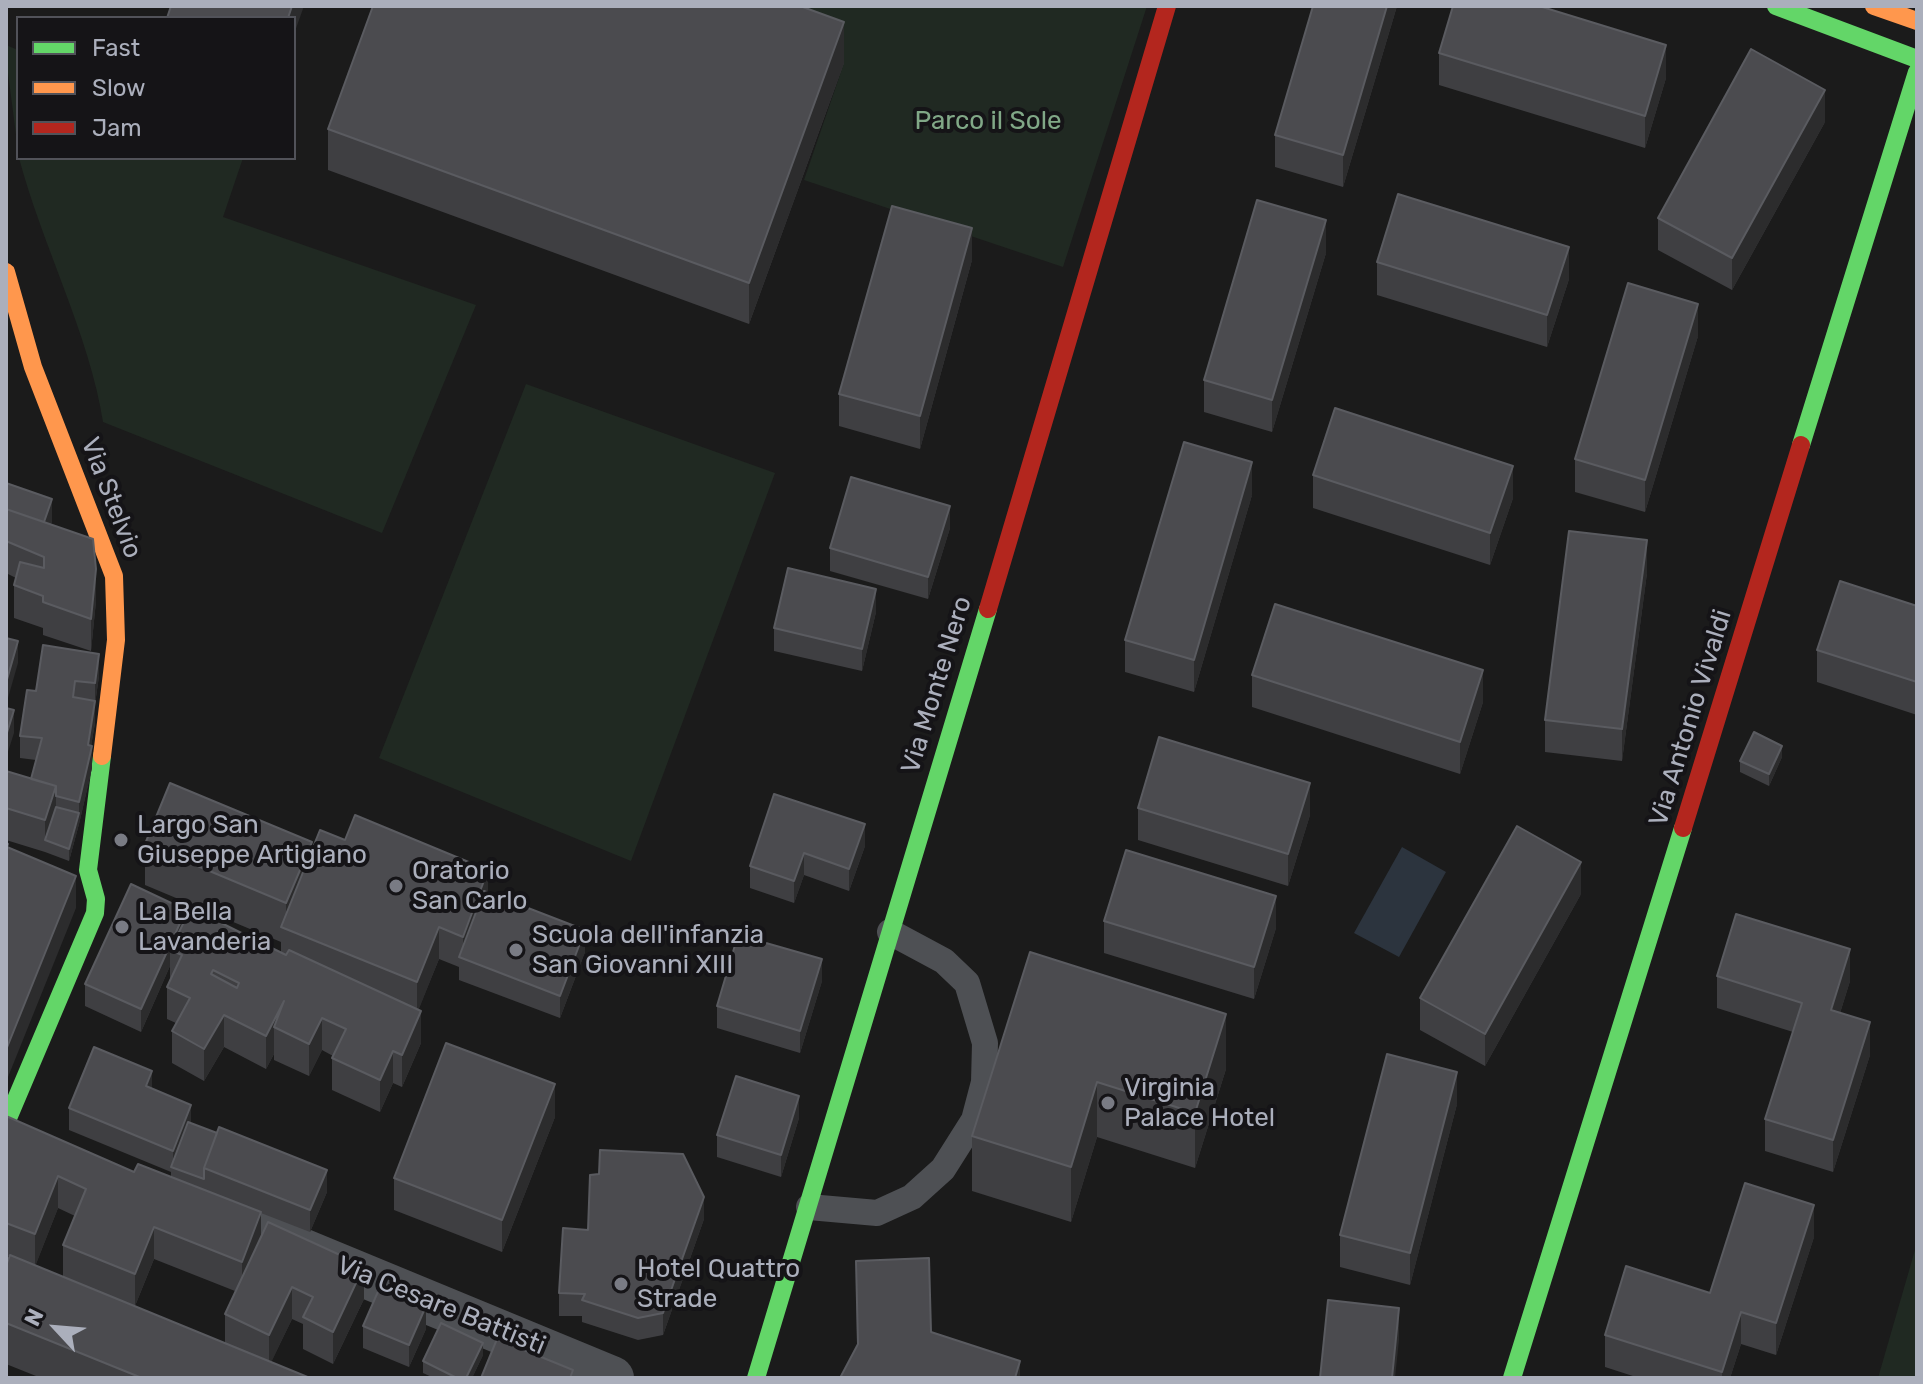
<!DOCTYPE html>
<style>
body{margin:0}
#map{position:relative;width:1923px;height:1384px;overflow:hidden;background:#1b1b1b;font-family:Rubik,sans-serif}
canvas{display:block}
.frame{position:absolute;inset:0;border:8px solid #abafbc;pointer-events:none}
.legend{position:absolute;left:16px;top:16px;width:280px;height:144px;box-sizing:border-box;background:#151417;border:2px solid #515259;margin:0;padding:10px 14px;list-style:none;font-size:24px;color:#abafbc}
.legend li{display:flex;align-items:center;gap:16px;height:40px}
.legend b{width:40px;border:2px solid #515259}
.north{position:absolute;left:16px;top:1288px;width:80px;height:80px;-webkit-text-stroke:6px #151417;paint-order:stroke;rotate:296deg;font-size:22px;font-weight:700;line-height:32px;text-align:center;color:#abafbc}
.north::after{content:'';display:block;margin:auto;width:28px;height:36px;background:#abafbc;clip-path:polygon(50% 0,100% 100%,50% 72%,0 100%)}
</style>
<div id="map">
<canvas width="1923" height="1384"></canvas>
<div class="frame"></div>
<ul class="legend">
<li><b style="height:10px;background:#63d668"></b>Fast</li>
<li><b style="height:10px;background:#ff974d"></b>Slow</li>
<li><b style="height:10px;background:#b3261e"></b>Jam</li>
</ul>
<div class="north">N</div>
</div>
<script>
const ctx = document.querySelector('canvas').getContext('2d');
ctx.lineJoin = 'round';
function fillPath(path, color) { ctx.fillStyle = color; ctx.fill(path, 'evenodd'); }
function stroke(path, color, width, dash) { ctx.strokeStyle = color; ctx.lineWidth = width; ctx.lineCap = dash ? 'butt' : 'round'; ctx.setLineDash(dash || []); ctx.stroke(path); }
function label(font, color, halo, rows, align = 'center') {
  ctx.font = font + ' Rubik,sans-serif'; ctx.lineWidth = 8; ctx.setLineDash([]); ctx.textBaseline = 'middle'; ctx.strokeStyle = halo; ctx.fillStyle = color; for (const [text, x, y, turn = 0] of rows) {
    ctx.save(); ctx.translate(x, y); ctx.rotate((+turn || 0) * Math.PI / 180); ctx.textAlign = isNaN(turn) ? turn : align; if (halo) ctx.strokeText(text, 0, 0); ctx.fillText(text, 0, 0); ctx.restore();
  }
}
fillPath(new Path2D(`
 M688 6H1147L1063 267 804 180 844 63Z
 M6 45 18 50V150L6 58Z
 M19 158H243L223 217 476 305 382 533 103 422C90 336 42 245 19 158Z
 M526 384 775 473 631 861 379 758Z
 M1917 1243V1378H1878Z`), '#202922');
fillPath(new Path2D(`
 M1402 847 1446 872 1399 957 1354 933Z`), '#2c343e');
stroke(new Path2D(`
 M809 1207 877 1213 912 1197 943 1169 974 1120 984 1082 985 1043 967 983 944 961 890 932`), '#4e5054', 26);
stroke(new Path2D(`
 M205 1210 612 1378`), '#4e5054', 44);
stroke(new Path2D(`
 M1776 6 1917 59
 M1801 445 1917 72
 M6 1123 95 913 96 899 88 870 102 756
 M756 1378 988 609
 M1512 1378 1683 828`), '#63d668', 18);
stroke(new Path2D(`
 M1874 6 1917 21
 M6 272 33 367 114 576 116 640 102 756`), '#ff974d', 18);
stroke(new Path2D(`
 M988 609 1167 6
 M1683 828 1801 445`), '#b3261e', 18);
fillPath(new Path2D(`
 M1397 6 1343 187 1275 167V135Z
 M1439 53 1666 78 1645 148 1439 85Z
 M844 63 749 324 328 170V129Z
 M1825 122 1732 290 1658 250V218Z
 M1326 253 1272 432 1204 412V380Z
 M972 260 920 449 839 426V394Z
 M1377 262 1569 279 1547 347 1377 295Z
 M1698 336 1645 512 1575 492V459Z
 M1313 475 1513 498 1490 565 1313 508Z
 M6 483 52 521 51 524 96 601 91 651 43 635V628L14 618V585L16 578 6 573Z
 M1252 495 1194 692 1125 672V640Z
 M950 528 928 599 830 571V548Z
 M1647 573 1622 761 1545 752V720Z
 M1917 606V715L1817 682V650Z
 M876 612 862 671 774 651V628Z
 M43 645 99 676 95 704V723L91 746 92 768 79 824 69 861 45 852 6 840V771L31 779 36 760 20 758V736L36 691Z
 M1252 675 1483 702 1460 774 1252 707Z
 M1782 757 1769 786 1740 772V761Z
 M774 794 865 846 849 891 804 875 794 903 750 888V866Z
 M1138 808 1310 815 1288 886 1138 840Z
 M345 840 488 893 585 952 560 1018 459 980V967L439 959 418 1010 421 1043 402 1087 393 1083 380 1112 332 1090V1058L333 1056 322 1050 309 1076 274 1060V1054L266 1069 224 1047 204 1081 172 1063V1031L176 1023 167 1019V987L170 979V966L141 1032 85 1006V984L186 918 281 952V942L145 885V844L312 852Z
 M1581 894 1485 1066 1420 1030V998Z
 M1104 921 1276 928 1254 999 1104 953Z
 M1030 952 1226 1069 1195 1168 1097 1137 1071 1222 972 1191V1136Z
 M1717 976 1850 981 1840 1013 1870 1055 1833 1172 1765 1151V1119L1793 1032 1717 1008Z
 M822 981 800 1053 717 1028V1006Z
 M152 1089 191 1123 327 1192 310 1232 261 1213V1237L364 1299 333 1364 303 1349V1324L292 1319 271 1362 310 1378H41L6 1364V1266L10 1257 6 1255V1117L134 1172 171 1177V1172L69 1130V1108ZM58 1208 75 1216 63 1245V1277L35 1266ZM154 1259 235 1291 225 1314V1343L89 1288 135 1306Z
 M1457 1104 1410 1285 1340 1267V1235Z
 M555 1117 502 1252 394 1210V1178Z
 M799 1118 781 1177 717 1157V1135Z
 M704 1219 663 1335 638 1340 582 1322V1316H559V1293L588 1230Z
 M1814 1237 1776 1355 1741 1344 1730 1378H1639L1605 1367V1335L1710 1293Z
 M856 1261 931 1332 1020 1378 857 1346Z
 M363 1326 426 1329 409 1367 363 1348Z
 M483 1355 472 1378H434L423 1373V1361Z`), '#3f3f42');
fillPath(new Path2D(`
 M292 6H304L294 34V18H288Z
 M1387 6H1397L1343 187V155Z
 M844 22V63L749 324V283Z
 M1666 45V78L1645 148V116Z
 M1825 90V122L1732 290V258Z
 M1326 220V253L1272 432V400Z
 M972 228V260L920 449V416Z
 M1569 247V279L1547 347V315Z
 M1698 304V336L1645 512V480Z
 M1252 462V495L1194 692V660Z
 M1513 466V498L1490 565V533Z
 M52 499V521L41 552V529Z
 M950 506V528L928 599V577Z
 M1647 540V573L1622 761V729Z
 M96 569V601L91 651V619Z
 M876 589V612L862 671V649Z
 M18 641V663L6 705V683Z
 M99 654V676L95 704V723L90 752 92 746V768L79 824 69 861V849L79 813V802L95 702V683Z
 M1483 670V702L1460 774V742Z
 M14 710V733L6 758V736Z
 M1782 746V757L1769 786V774Z
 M1310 783V815L1288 886V854Z
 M56 786V819L45 840V852V820Z
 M865 824V846L849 891V869Z
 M312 842V883L286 929V903Z
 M804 853V875L794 903V881Z
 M1581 862V894L1485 1066V1034Z
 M488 870V903L463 959V937Z
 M76 876V908L6 1082V1050Z
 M1276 896V928L1254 999V967Z
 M186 910V932L170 950V966L141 1032V1009Z
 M439 927V959L417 1014V982Z
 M585 930V952L560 1018V996Z
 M1850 949V981L1831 1042V1010Z
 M822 959V981L800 1053V1031Z
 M284 1001 274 1027V1054L266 1069V1036Z
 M421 1011V1043L402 1087V1055Z
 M1226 1014V1069L1195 1168V1113Z
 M224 1015V1047L204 1081V1049Z
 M322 1018V1050L309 1076V1044Z
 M1870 1022V1055L1833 1172V1140Z
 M393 1051V1083L380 1112V1080Z
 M152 1071V1093L146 1086Z
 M1457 1072V1104L1410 1285V1253Z
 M1097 1082V1137L1071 1222V1167Z
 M555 1084V1117L502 1252V1220Z
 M799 1096V1118L781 1177V1155Z
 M191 1105V1127L173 1167V1151Z
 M327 1170V1192L310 1232V1210Z
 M58 1176V1208L35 1267V1234Z
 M704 1197V1219L663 1335V1313Z
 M1814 1205V1237L1776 1355V1323Z
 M261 1212V1244L242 1294V1262Z
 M154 1227V1259L135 1306V1274Z
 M364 1266V1299L333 1364V1332Z
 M292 1287V1319L269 1367V1335Z
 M426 1306V1329L409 1367V1345Z
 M1399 1308V1340L1395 1378H1392Z
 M1741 1312V1344L1730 1378H1722V1372Z
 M483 1343V1355L472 1378H466Z
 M1020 1361V1378H1015Z`), '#2c2c2d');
const building = new Path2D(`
 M171 6H292L288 18H167Z
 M373 6H800L844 22 749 283 328 129Z
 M1313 6H1387L1343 155 1275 135Z
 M1453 6H1539L1666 45 1645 116 1439 53Z
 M1751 49 1825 90 1732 258 1658 218Z
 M1398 194 1569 247 1547 315 1377 262Z
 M1257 200 1326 220 1272 400 1204 380Z
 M892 206 972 228 920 416 839 394Z
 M1628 283 1698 304 1645 480 1575 459Z
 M1335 408 1513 466 1490 533 1313 475Z
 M1184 442 1252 462 1194 660 1125 640Z
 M851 477 950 506 928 577 830 548Z
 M6 483 52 499 44 522 6 509Z
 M6 509 93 539 96 569 91 619 43 602V596L14 585 20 562 44 568V557L6 541Z
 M1569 531 1647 540 1622 729 1545 720Z
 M788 568 876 589 862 649 774 628Z
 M1840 581 1917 606V682L1817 650Z
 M1275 604 1483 670 1460 742 1252 675Z
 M6 638 18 641 6 683Z
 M43 645 99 654 95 683 75 681 73 697 95 701 88 745 92 746 79 802 56 796V786L31 779 42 738 20 736 27 690 36 691Z
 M6 708 14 710 6 736Z
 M1754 732 1782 746 1769 774 1740 761Z
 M1159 737 1310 783 1288 854 1138 808Z
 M6 771 56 786 45 820 6 808Z
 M170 783 312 842 286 903 145 844Z
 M774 794 865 824 849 869 804 853 794 881 750 866Z
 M56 807 79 813 69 849 45 840Z
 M355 815 488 870 463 937 439 927 417 982 281 927 320 830 345 840Z
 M1517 826 1581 862 1485 1034 1420 998Z
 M6 843 8 844 7 847 76 876 6 1050Z
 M1126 850 1276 896 1254 967 1104 921Z
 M131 884 186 910 141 1009 85 984Z
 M484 891 585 930 560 996 459 957Z
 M191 908 286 955 289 950 421 1011 402 1055 393 1051 380 1080 332 1058 346 1029 322 1018 309 1044 274 1027 284 1001 266 1036 224 1015 204 1049 172 1031 190 998 167 987 182 955 170 950ZM213 970 239 983 237 988 211 974Z
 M1736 914 1850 949 1831 1010 1870 1022 1833 1140 1765 1119 1802 1003 1717 976Z
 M738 935 822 959 800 1031 717 1006Z
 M1030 952 1226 1014 1195 1113 1097 1082 1071 1167 972 1136Z
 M446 1043 555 1084 502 1220 394 1178Z
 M94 1047 152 1071 146 1086 191 1105 173 1151 69 1108Z
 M1387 1054 1457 1072 1410 1253 1340 1235Z
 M736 1076 799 1096 781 1155 717 1135Z
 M6 1116 134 1172 138 1164 261 1212 242 1262 154 1227 135 1274 63 1245 86 1189 58 1176 35 1234 6 1223Z
 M188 1122 217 1133 204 1168V1179L171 1167Z
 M219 1127 327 1170 310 1210 204 1168Z
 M600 1150 683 1154 704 1197 663 1313 638 1318 582 1300 585 1294 559 1293 563 1228 588 1230 590 1175 599 1174Z
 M1745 1183 1814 1205 1776 1323 1741 1312 1722 1372 1605 1335 1626 1266 1710 1293Z
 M268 1222 364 1266 333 1332 303 1317 313 1297 292 1287 269 1335 225 1314Z
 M10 1255 310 1378H142L6 1323V1266Z
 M929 1258 931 1332 1020 1361 1015 1378H840L858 1344 856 1261Z
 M380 1287 426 1306 409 1345 363 1326Z
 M1328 1300 1399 1308 1392 1378H1320Z
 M441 1323 483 1343 466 1378H457L423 1361Z
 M497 1339 573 1370 570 1378H481Z`);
fillPath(building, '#4b4b4f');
stroke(building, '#5a5b60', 2);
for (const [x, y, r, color] of [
 [121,840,8,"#797b84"],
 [396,886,8,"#797b84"],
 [122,927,8,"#797b84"],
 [516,950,8,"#797b84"],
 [1108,1103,8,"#797b84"],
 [621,1284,8,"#797b84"]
]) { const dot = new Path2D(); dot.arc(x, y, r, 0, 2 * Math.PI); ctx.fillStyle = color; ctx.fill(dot); stroke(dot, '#151417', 3); }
label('26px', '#81a887', '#151417', [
 ["Parco il Sole",988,121]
]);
label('26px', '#abafbc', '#151417', [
 ["Via Stelvio",111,498,69],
 ["Via Monte Nero",937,685,-73],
 ["Via Antonio Vivaldi",1691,718,-73],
 ["Via Cesare Battisti",441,1306,22]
]);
label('26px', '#abafbc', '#151417', [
 ["Largo San",137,825],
 ["Giuseppe Artigiano",137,855],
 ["Oratorio",412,871],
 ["San Carlo",412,901],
 ["La Bella",138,912],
 ["Lavanderia",138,942],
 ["Scuola dell'infanzia",532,935],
 ["San Giovanni XIII",532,965],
 ["Virginia",1124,1088],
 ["Palace Hotel",1124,1118],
 ["Hotel Quattro",637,1269],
 ["Strade",637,1299]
], 'left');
</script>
